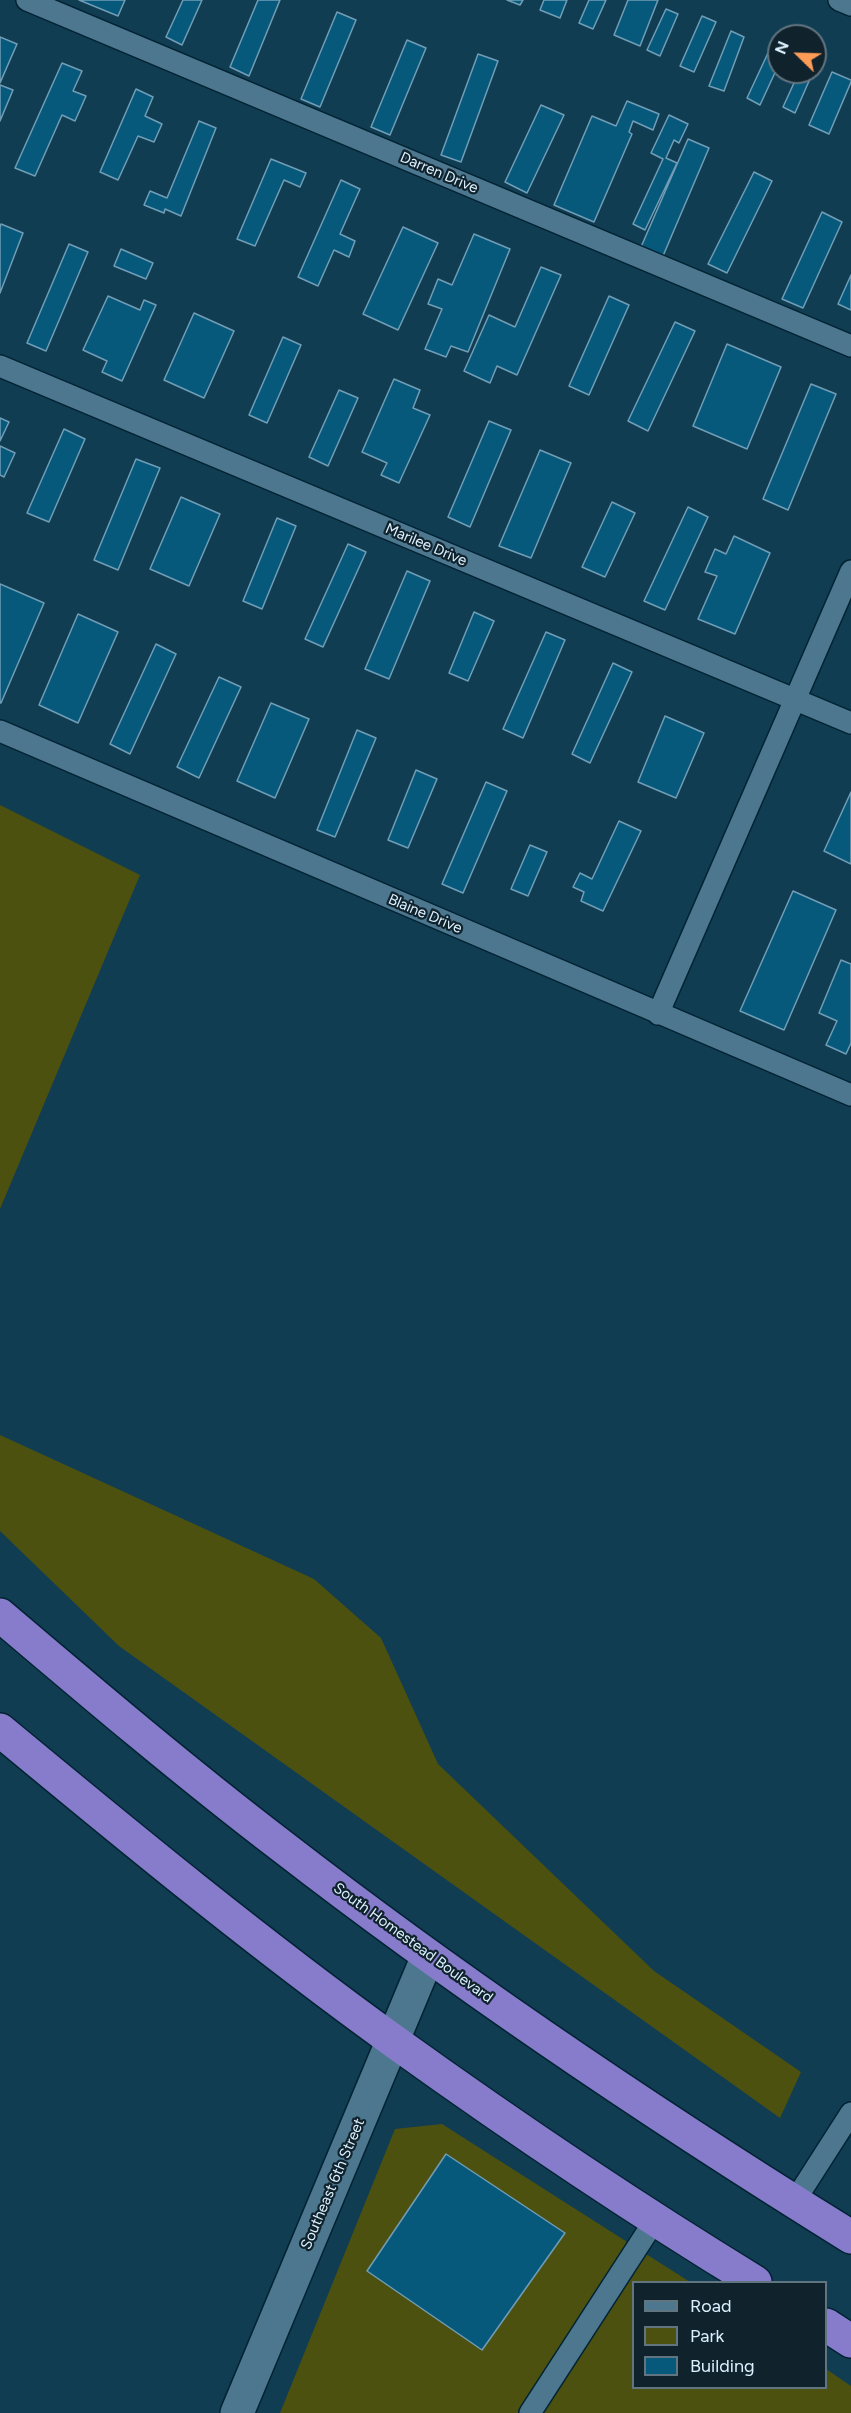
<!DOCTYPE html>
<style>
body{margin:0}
#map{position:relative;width:851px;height:2413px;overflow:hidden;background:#113d53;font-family:Figtree,sans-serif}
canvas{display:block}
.legend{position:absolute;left:632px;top:2281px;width:195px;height:108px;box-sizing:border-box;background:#10222c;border:2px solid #617580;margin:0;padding:8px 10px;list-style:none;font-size:18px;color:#dbf1ff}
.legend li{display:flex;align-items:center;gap:12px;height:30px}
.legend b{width:30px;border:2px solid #617580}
.north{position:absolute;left:767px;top:24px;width:60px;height:60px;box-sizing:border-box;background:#10222c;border:2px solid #617580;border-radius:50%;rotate:293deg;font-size:16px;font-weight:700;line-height:24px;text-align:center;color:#dbf1ff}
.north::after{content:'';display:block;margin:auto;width:21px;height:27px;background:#fe9c57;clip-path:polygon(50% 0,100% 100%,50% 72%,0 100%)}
</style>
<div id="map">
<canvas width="851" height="2413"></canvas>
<ul class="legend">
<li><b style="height:8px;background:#4c778f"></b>Road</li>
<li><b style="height:16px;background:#4c5110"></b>Park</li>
<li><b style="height:16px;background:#06597b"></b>Building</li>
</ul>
<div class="north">N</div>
</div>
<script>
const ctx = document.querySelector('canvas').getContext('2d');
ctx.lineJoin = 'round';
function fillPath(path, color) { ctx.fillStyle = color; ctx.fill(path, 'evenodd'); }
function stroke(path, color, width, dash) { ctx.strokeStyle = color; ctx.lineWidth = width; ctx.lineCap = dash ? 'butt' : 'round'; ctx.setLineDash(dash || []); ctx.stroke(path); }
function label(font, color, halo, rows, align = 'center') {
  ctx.font = font + ' Figtree,sans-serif'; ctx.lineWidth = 4.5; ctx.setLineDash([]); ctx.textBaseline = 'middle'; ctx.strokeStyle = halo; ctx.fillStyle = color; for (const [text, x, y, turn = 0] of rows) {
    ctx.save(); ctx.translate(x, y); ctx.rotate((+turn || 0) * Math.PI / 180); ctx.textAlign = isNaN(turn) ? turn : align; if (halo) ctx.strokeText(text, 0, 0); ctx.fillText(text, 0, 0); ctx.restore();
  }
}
fillPath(new Path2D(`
 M0 805 140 875 0 1209Z
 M0 1435 314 1579 381 1638 438 1764 654 1971 801 2072 780 2118 119 1646 0 1531Z
 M442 2124 690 2282H634V2388H826V2369L851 2386V2413H280L395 2129Z`), '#4c5110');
const building = new Path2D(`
 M79 0H125L118 16Z
 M183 0H202L182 45 166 37Z
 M258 0H280L249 76 230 67Z
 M507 0H523L520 5Z
 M544 0H567L560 18 540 10Z
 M589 0H606L593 29 579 23Z
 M628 0H658L640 46 614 35Z
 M666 9 678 14 660 56 647 50Z
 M337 12 356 20 320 107 301 99Z
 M702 16 716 22 694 72 680 66Z
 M731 31 744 37 724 91 709 86Z
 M0 37 17 44 0 83Z
 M407 40 426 48 390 135 371 127Z
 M768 53 779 58V64L760 105 747 98Z
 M478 54 498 61 461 162 441 155Z
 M62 63 82 71 73 91 86 96 75 121 62 115 35 176 15 168Z
 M799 72H813L795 113 783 107Z
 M832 72 851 80V82L829 134 809 125Z
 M0 85 13 90 0 121Z
 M136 89 153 97 145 116 162 124 154 142 138 136 118 180 100 172Z
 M627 101 659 114 653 130 633 121 629 132 632 134 594 222 554 205 592 116 616 126Z
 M541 105 564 115 527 193 505 182Z
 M669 115 688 124 679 143 674 140 666 158 677 163 645 230 633 224 663 159 651 153Z
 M199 121 216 128 181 216 165 209 164 213 144 205 150 191 167 198Z
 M688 139 709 148 663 256 641 247Z
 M271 159 306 173 300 187 284 180 255 246 237 239Z
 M754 172 772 181 727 273 708 264Z
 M341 180 360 189 340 234 355 241 349 257 334 250 318 286 298 277Z
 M822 212 842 222 803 308 782 299Z
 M1 224 23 233 0 293V227Z
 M403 227 438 243 398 330 363 314Z
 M474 234 510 249 468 352 451 346 446 357 425 349 442 309 428 304 438 279 452 285Z
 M69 244 88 252 46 351 27 343Z
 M121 249 153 263 146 279 114 266Z
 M541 267 561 275 517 375 497 366 490 383 464 371 489 315 515 327Z
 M851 275V310L838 304Z
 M108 296 140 310 144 300 156 305 122 381 102 372 107 361 83 350Z
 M609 296 629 305 589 395 569 386Z
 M194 313 234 331 204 398 164 380Z
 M675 322 695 331 648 431 628 421Z
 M283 337 301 345 267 423 249 415Z
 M727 344 781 367 747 449 693 426Z
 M394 379 420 390 413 408 430 415 399 483 381 475 387 463 362 452Z
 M811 384 836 394 788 510 763 499Z
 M339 390 358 398 328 466 309 457Z
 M0 418 9 422 0 441Z
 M489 421 511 430 470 527 448 517Z
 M64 429 85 439 49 522 27 513Z
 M0 446 15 453 4 477 0 475Z
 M540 450 571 463 531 558 499 546Z
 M136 459 160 468 118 570 94 560Z
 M181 497 220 514 189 586 150 569Z
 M612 502 635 513 605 577 582 567Z
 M688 507 708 517 665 610 644 601Z
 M277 518 296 526 262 609 243 601Z
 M734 536 770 553 735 634 698 619 717 576 705 572 715 549 726 554Z
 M348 544 366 552 323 647 305 639Z
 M407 571 430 581 389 679 365 669Z
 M0 584 44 603 1 703H0Z
 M474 612 494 621 468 681 449 673Z
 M78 614 118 632 78 723 39 705Z
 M546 632 565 640 523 738 503 729Z
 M156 644 176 654 130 754 110 744Z
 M613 663 632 672 590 763 572 754Z
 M219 677 241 687 199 778 177 767Z
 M271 703 309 719 275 798 237 781Z
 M665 716 704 733 676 798 638 782Z
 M357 730 376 738 335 837 317 830Z
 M416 770 437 779 408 848 388 840Z
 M486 782 507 791 463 893 442 884Z
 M851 792V864L824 851Z
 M619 821 641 831 603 911 581 901 584 892 573 887 580 873 592 879Z
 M530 845 547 852 528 896 511 889Z
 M793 891 836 910 784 1030 740 1011Z
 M841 960 851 964V1043L846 1054 826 1045 837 1021 819 1013Z
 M446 2154 565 2233 482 2350 367 2271Z`);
fillPath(building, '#06597b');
stroke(building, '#719db6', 1.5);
const service = new Path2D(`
 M27 0 851 346
 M839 0 851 5
 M0 366 851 723
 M0 731 851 1095
 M658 1014 851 571
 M794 2202 851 2113
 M530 2413 655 2220`);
const minor = new Path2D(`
 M237 2413 428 1956`);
const trunk = new Path2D(`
 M0 1615C93 1694 186 1773 283 1847 465 1988 656 2116 851 2237
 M0 1730C129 1837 259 1944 395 2042 512 2126 632 2207 755 2282
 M826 2325 851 2341`);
stroke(service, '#022333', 24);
stroke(minor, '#022333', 36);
stroke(trunk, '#022333', 36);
stroke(service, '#4c778f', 21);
stroke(minor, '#4c778f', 33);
stroke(trunk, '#877ccc', 33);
label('15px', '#dbf1ff', '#10222c', [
 ["Darren Drive",439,173,23],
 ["Marilee Drive",426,545,23],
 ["Blaine Drive",425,914,23],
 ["South Homestead Boulevard",413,1943,36],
 ["Southeast 6th Street",333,2184,-67]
]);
</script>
